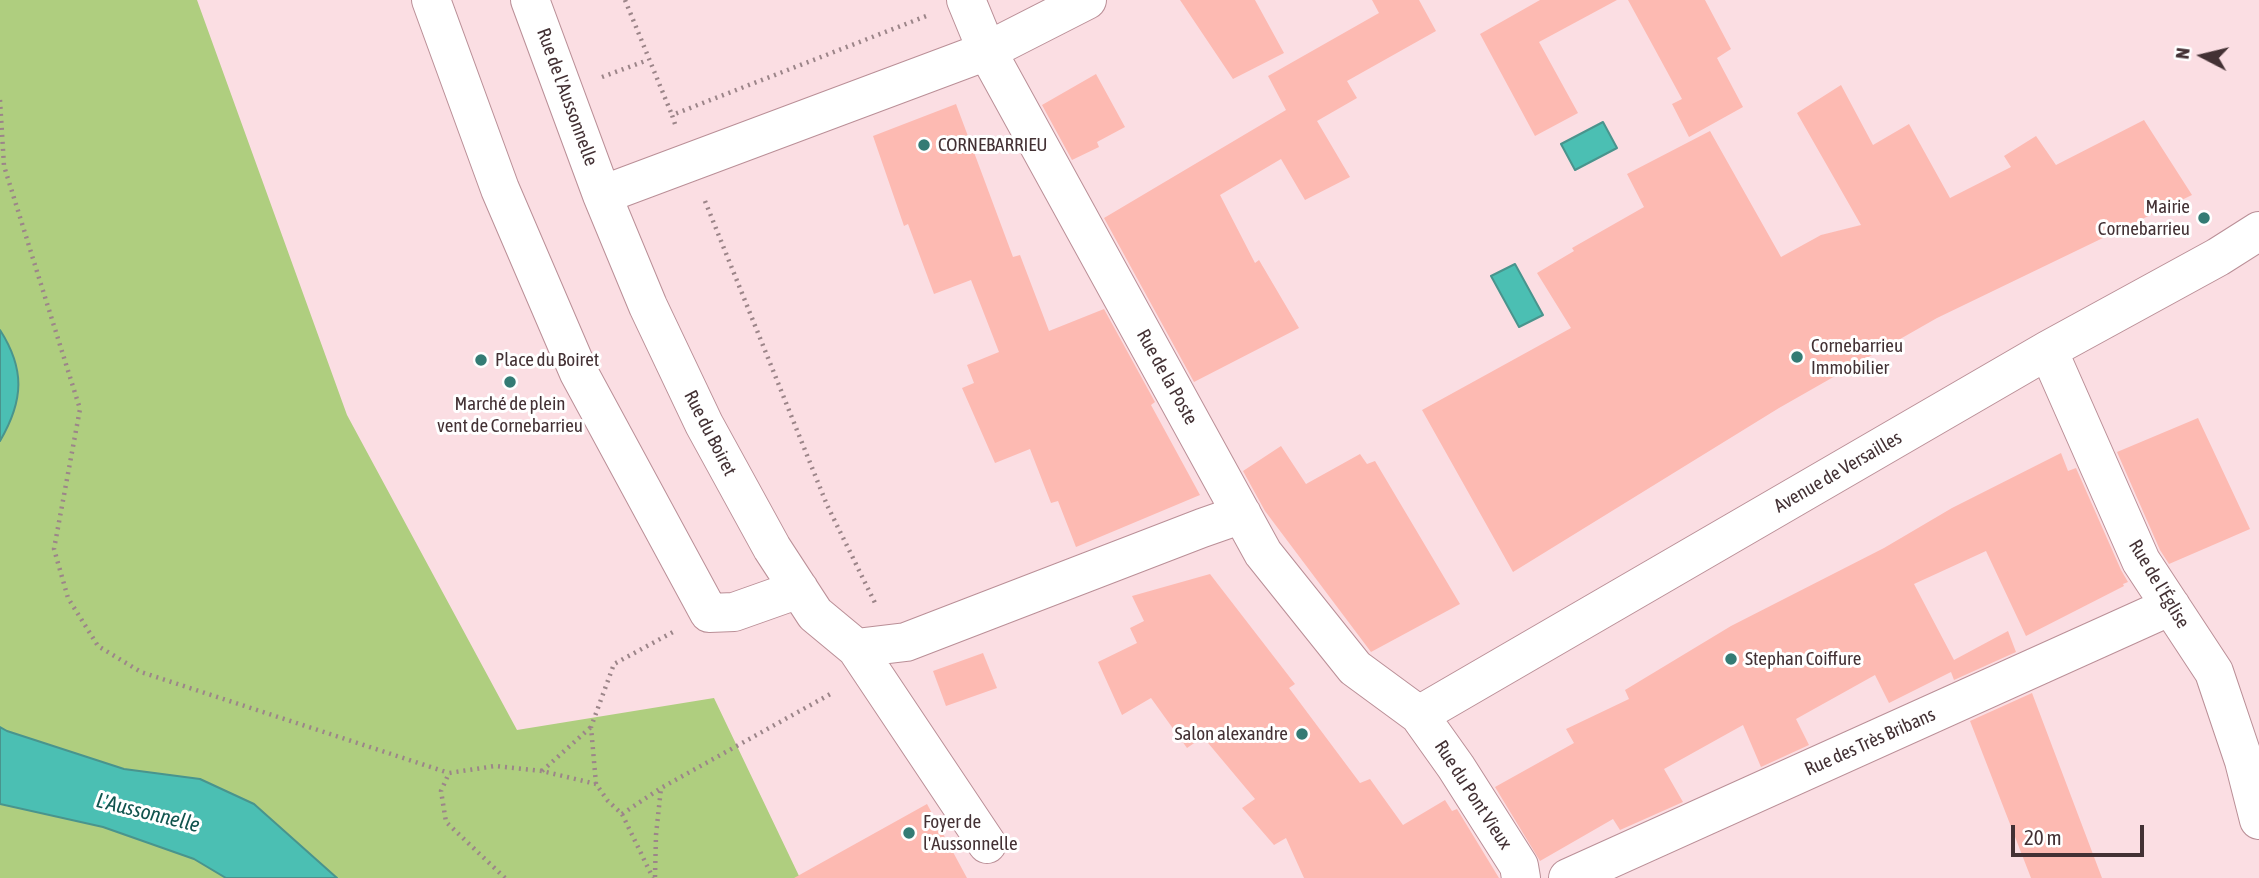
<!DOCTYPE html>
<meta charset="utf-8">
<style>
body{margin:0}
#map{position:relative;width:2259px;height:878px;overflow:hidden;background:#fbdee3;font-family:"Asap Condensed",sans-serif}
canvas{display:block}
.north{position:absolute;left:2168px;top:21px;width:70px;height:70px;-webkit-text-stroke:5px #fff;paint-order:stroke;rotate:277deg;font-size:19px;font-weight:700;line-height:28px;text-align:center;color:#433134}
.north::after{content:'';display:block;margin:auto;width:24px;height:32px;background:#433134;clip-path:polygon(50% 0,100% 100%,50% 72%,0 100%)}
.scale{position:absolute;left:2011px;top:825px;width:133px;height:32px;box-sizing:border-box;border:4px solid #433134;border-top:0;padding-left:9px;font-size:21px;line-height:24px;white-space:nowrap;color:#433134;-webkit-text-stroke:5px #fff;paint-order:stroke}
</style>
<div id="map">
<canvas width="2259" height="878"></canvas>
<div class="north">N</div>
<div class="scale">20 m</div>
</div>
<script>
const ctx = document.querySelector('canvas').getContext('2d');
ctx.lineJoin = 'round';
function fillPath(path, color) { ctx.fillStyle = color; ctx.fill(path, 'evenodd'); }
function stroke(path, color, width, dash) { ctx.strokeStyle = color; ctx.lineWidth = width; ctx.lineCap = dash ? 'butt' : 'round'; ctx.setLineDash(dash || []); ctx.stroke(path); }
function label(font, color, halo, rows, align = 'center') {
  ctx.font = font + ' "Asap Condensed",sans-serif'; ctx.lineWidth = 6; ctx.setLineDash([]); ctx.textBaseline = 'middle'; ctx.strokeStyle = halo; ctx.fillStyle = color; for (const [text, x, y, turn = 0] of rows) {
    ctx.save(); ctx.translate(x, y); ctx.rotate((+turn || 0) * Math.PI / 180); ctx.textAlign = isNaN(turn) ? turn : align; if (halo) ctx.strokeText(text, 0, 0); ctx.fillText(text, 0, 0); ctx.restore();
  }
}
fillPath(new Path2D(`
 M0 0H197L347 415 517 730 714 698 800 878H0Z`), '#afce7f');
const water = new Path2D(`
 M1603 122 1617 148 1575 170 1561 144Z
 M1515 264 1543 315 1519 327 1491 276Z
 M0 330C25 369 24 400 0 441Z
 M0 727 7 731 124 769 200 779 254 804 337 878H226L194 859 103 827 0 804Z`);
fillPath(water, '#4bbfb3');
stroke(water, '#49948d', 2);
fillPath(new Path2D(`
 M1180 0H1255L1284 53 1233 79Z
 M1372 0H1419L1436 31 1347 81 1357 98 1317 121 1350 177 1305 200 1281 159 1220 195 1255 263 1259 260 1299 328 1194 382 1104 218 1286 110 1268 76 1379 13Z
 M1540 0H1617L1539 42 1578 113 1535 136 1480 34Z
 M1628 0H1705L1731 49 1717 58 1743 107 1689 137 1672 104 1682 99Z
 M1096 74 1125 127 1097 142 1099 147 1072 160 1042 105Z
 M1841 85 1873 145 1909 124 1950 198 2011 167 2004 156 2036 136 2056 165 2144 120 2192 195 1937 318 1779 408 1513 572 1422 410 1571 328 1537 273 1574 251 1572 248 1644 207 1627 174 1710 131 1781 257 1821 235 1861 225 1797 113Z
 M956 104 1013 257 1020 255 1049 331 1104 309 1155 402 1151 405 1200 495 1076 547 1058 501 1051 503 1030 449 995 463 962 388 974 383 967 365 999 352 971 280 934 294 908 224 904 226 873 136Z
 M2198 418 2250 529 2169 564 2160 550 2117 452Z
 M1281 446 1306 484 1360 454 1367 464 1375 461 1460 604 1371 652 1265 511 1243 471Z
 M2061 453 2068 471 2076 468 2121 570 2128 582 2123 584 2124 586 2026 636 1986 551 1914 584 1954 660 2008 631 2016 652 1954 680 1951 672 1889 703 1875 675 1796 719 1809 745 1761 767 1743 725 1664 769 1683 802 1620 830 1613 819 1540 861 1495 787 1574 743 1566 729 1629 699 1625 690 1731 626 1884 548 1952 508Z
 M1210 574 1295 684 1289 688 1360 783 1370 779 1403 825 1445 800 1452 811 1457 809 1499 878H1304L1286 838 1274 845 1242 808 1255 799 1203 737 1187 748 1151 698 1122 715 1098 662 1137 643 1130 628 1144 621 1132 596Z
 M983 653 997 688 946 706 933 671Z
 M2032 693 2102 878H2031L1970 721Z
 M927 804 967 878H794Z`), '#fdbab2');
const minor = new Path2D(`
 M431 0 500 189 579 373 709 613 734 612 799 589
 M530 0 602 195 648 306 704 424 772 548 815 614 856 648 987 844
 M966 0 987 51 1263 553 1355 668 1419 715 1456 767 1519 866 1521 878
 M602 195 987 51 1087 0
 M2048 350 2141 561 2214 672 2244 761 2259 820
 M856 648 906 642 1202 528 1242 514
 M1419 715 2048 350 2218 257 2259 231
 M1568 878 2171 606`);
stroke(minor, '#ba8f97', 40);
stroke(new Path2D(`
 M625 0 672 115
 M602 77 648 60
 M0 100 4 166 80 409 54 549 68 598 98 646 141 672 449 773
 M675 124 672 115 929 15
 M705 201 827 505 876 605
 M542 771 591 727
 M596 784 591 727 614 664 673 632
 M622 814 661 788 834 692
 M655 877 656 835 661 788
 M505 878 446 822 441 791 449 773 495 766 542 771 596 784 608 801 622 814 653 878`), '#9c8589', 4.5, [2, 5]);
stroke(minor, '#fff', 38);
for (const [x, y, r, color] of [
 [924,145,7,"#347b74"],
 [2204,218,7,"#347b74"],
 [1797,357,7,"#347b74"],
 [481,360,7,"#347b74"],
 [510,382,7,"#347b74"],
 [1731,659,7,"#347b74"],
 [1302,734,7,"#347b74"],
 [909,833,7,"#347b74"]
]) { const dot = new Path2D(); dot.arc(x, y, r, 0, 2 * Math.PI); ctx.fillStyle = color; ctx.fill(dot); stroke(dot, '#fff', 2.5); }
label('19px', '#433134', '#fff', [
 ["Rue de l'Aussonnelle",567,97,70],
 ["Rue de la Poste",1167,377,61],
 ["Rue du Boiret",710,433,63],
 ["Avenue de Versailles",1838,472,-30],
 ["Rue de l'Église",2159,584,59],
 ["Rue des Très Bribans",1870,742,-24],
 ["Rue du Pont Vieux",1473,795,57]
]);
label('19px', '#433134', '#fff', [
 ["CORNEBARRIEU",938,145],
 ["Mairie",2190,207,"right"],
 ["Cornebarrieu",2190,229,"right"],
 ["Cornebarrieu",1811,346],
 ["Immobilier",1811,368],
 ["Place du Boiret",495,360],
 ["Marché de plein",510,404,"center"],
 ["vent de Cornebarrieu",510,426,"center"],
 ["Stephan Coiffure",1745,659],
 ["Salon alexandre",1288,734,"right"],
 ["Foyer de",923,822],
 ["l'Aussonnelle",923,844]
], 'left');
label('italic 21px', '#11544e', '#fff', [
 ["L'Aussonnelle",148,813,14]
]);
</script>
